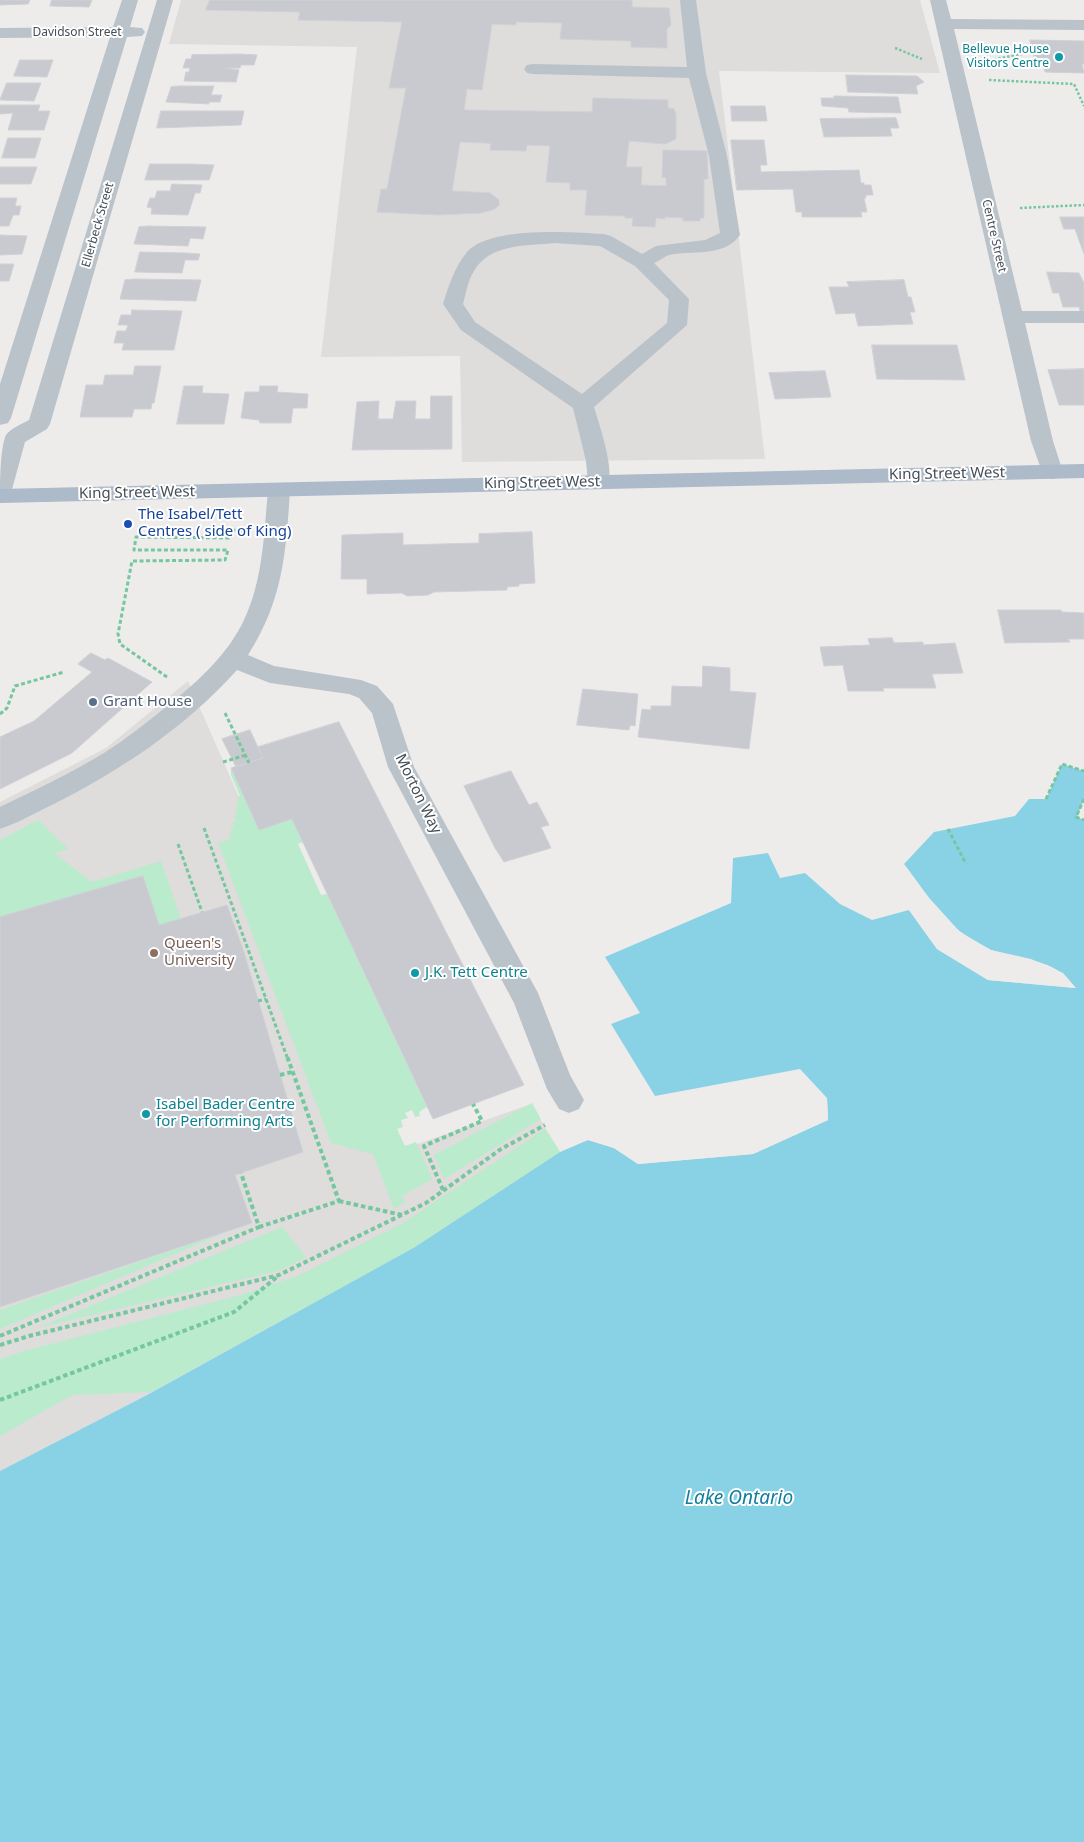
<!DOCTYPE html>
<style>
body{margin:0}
canvas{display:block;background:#eeebeb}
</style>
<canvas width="1084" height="1842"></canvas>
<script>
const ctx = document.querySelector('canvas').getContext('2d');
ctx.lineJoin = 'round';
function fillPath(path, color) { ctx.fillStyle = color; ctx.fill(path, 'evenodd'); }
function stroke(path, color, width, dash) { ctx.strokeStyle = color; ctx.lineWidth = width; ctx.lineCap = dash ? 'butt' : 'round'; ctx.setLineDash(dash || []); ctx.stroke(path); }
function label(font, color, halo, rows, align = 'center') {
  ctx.font = font + ' "Noto Sans",sans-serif'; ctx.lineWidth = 4; ctx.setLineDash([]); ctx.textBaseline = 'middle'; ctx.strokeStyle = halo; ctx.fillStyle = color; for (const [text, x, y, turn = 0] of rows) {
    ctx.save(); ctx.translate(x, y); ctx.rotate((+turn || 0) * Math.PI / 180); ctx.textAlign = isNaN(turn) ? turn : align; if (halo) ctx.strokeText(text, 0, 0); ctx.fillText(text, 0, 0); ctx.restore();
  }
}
fillPath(new Path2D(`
 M181 0H920L940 73 719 71 765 459 462 462 460 356 321 357 357 47 169 44Z
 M188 681 395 1152 531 1104 560 1152 415 1247 147 1395 0 1471V802L106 748Z`), '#dfdcdc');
fillPath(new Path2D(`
 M231 768 259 830 292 819 303 842 298 844 321 895 327 894 427 1107 419 1112 420 1116 415 1117 412 1110 405 1113 408 1118 401 1120 403 1127 397 1129 405 1146 416 1142 432 1179 402 1196 405 1202 394 1209 373 1154 331 1143 218 843 231 839 229 834 233 833 230 828 234 827 232 823 236 821 234 816 237 815 235 810 238 809 236 803 239 802 237 797 240 796 231 775Z
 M38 820 68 849 54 853 92 882 161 861 181 919 159 925 143 876 0 917V840Z
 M532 1103 541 1119 444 1179 434 1155Z
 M545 1129 560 1152 415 1247 151 1392 72 1395 0 1436V1359L27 1350 241 1295 300 1275 403 1223Z
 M282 1227 306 1257 281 1270 37 1328Z
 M231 1230 0 1329V1310Z`), '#baebcd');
fillPath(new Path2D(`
 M1062 764 1084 771V799L1077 817 1084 820V1842H0V1471L147 1395 415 1247 560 1152 588 1140 614 1148 638 1164 753 1154 828 1120 827 1098 800 1069 655 1096 611 1024 640 1013 605 957 731 903 733 858 768 853 780 878 805 873 840 904 872 920 909 910 937 949 988 980 1075 988C1055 956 1021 962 991 950 981 945 969 938 961 932 942 919 919 883 904 864L934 832 1015 816 1029 799H1046Z`), '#89d2e6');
fillPath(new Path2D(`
 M931 900 960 932 991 950 1031 959 1063 973 1076 988 988 980 937 949 909 910 912 909 939 948 989 977 1070 985 1062 975 1033 962 990 952 958 934 929 901Z
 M823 1098H827L828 1120 753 1154 638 1164 614 1148 588 1140 594 1139 615 1145 639 1162 752 1151 825 1118Z`), '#eeebeb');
const building = new Path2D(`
 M0 0H30L28 4 0 5Z
 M52 0H92L89 7 50 6Z
 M210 0H632V7L669 8 671 25 667 29V48L631 47V41L560 39 562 23 516 22V25L492 24 482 90 467 89 464 110 592 112 593 98 668 100V108L674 109 676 114V139L665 144 629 141 626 167H642L641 185 666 186V178L662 177 663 150 707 151 708 179H704V218H700V221H683V218L665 217V219L656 218 655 227 632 226 633 218H625V216L585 215 587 190H570V183L546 182 550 146 527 145 526 151 490 150 491 144 487 143 460 142 452 191 490 193 499 200V205L495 209 481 213 439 215 377 212 381 189H387L406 88H389L402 22 298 20 300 12 206 10Z
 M1030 40 1084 41V64H1082L1084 73 1045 72 1042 61H1035Z
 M240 54 257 55 254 65H241L240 68H226L239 70 236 82 184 81 186 72H189L190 68H183L186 59H191L192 55Z
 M20 60H53L47 77 14 76Z
 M846 75 917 76 924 82 916 86 918 94 848 92Z
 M7 83H41L34 101 0 100Z
 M178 86H214L211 95H222L220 102H209V104L166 102 171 87Z
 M834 96 898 97 901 113 849 112 848 108 822 106 821 98H834Z
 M0 105H40L38 111H50L44 130H8L13 113 0 114Z
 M731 106H765L767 121H732Z
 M161 111H244L241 125 157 128Z
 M896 118 899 128H890L892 136 824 137 820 119Z
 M8 138H41L35 158H2Z
 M731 140H764L767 165H760L761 172 859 170 861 183H864V185H871L873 195H866V198H864L867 212H861L862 217H802V212H796L793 189 737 190Z
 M150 164H192L214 165 209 180H145Z
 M0 167H37L31 184H0Z
 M172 184 202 185 200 193H195L188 215 151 214 152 208 147 207 150 198H155L157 191H170Z
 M0 198H17L15 206H21L19 215H13L9 226H0Z
 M1060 217H1084V254L1075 229H1064Z
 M148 226 206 227 203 239 190 238 188 246 134 244 139 227Z
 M0 235 27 236 22 254 0 255Z
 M140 252 186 253 200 254 198 260H185L182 273 135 272Z
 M0 264H14L9 281H0Z
 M1047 272 1079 273 1084 283V311H1080L1079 307H1063L1059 293H1053Z
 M134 279 201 280 196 301 120 299 125 280Z
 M904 280 908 297H911L915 312H910L913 324 858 326 855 313 836 314 829 287H849L847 282Z
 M132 310 182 311 174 350H122L124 343H114L117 331H126L128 325H118L121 315H131Z
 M872 345H957L965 380 877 379Z
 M135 366H161L154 403H152L151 409H134L132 417H80L86 385H103L105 375H133Z
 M1084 369V405H1059L1048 370Z
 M825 371 831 397 775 399 769 373Z
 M184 386H203L202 393 229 394 224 424H177Z
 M260 386H278L277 392 308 394 307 408H293L291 423H260L259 420 241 418 245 392H259Z
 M431 396H452V449L352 450 357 402 379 401 378 419H393L396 401H416L415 419H430Z
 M532 532 535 583 519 584V586L507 587V590L434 592 428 595 407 596 402 593 367 594V579H341L342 535 403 533V545L479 543V534Z
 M998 610H1061L1062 612 1084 613V639H1068L1070 642 1005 643Z
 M892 638 894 643 923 642V645L955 643 963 673 932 674 936 688H883L884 691H848L843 665 824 666 820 647 870 645 868 639Z
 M91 653 105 660 108 658 152 682 72 753 0 789V737L34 721 92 672 78 664Z
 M703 666 730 668V691L756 693 749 749 638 737 642 709 651 710V706H671L672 686 702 687Z
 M583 689 638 694 635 726 630 725 629 730 577 725Z
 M339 722 524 1085 433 1119 292 819 259 830 231 768 263 758 258 747Z
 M250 730 263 758 236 767 222 739Z
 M511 771 529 805 537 802 549 825 541 827 551 848 504 862 495 848 464 786Z
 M143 876 159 925 227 905 244 952 303 1152 235 1175 252 1223 0 1307V917Z`);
fillPath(building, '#c8cad0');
stroke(building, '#cfd1d7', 1);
stroke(new Path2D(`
 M895 48 922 59
 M985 61 1022 54
 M989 80 1074 84 1084 106
 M1020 208 1084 205`), '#74c79f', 2.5, [2.5, 2]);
stroke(new Path2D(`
 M167 677 120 644 118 634 132 561 225 560 228 550H134L136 537 231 538 232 530 243 531
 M225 713 249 763
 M0 714 7 708 15 686 64 672
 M223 762 246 755
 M1046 799 1062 764 1084 771
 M1084 799 1076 817 1084 820
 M204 828 287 1057
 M948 829 966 864
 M178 844 202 912
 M258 1001 266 999`), '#74c79f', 3, [4, 2.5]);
stroke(new Path2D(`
 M280 1075 292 1072
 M443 1190 424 1146 482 1121 473 1104
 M339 1201 402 1215
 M259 1227 339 1201 287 1056
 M0 1336 259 1227 241 1173
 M0 1345 29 1336 279 1275 426 1203 501 1149 545 1125
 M0 1400 234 1312 278 1276`), '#74c79f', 4, [4.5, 3]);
fillPath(new Path2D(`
 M122 0H138L130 27 142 28 145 32 142 36 127 37 11 418 8 423 0 425V384L110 37 0 38V28L113 27Z
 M157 0H173L50 424 47 429 25 442 11 493 8 498 0 500C0 484 0 448 6 435 11 428 22 424 29 420Z
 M680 0H696L706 73 727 156 740 235C724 258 690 250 669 255 664 257 659 261 654 263L689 299 687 325 594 407C599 424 616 472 607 487L599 489 591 487 588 482 586 461 573 408 461 330 443 304C449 285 454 268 467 252 490 226 571 232 604 234L611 236 642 254 656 246 705 240 720 233 709 156 689 78 533 74 527 73 524 69 527 65 533 64 687 67ZM555 243 600 246 635 266 669 300 667 323 582 394 475 322 463 304C466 293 468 280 474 271 490 243 527 246 555 243Z
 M930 0H946L951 19 1084 20V30L954 29 1022 311H1084V323H1025L1053 441 1063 472 1060 477 1052 479 1044 477 1031 441Z
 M279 483 287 485 290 490C286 553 283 600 248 655L274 666 361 680 377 686 393 704 414 767 538 993 570 1075 584 1100 579 1109 569 1113 559 1109 547 1089 514 1003 388 767 372 713 359 698 349 694 270 683 237 670C186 727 120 771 52 805 35 813 18 823 0 829V807C35 790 71 773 104 753 126 739 146 723 166 707 196 683 227 656 244 620 263 580 264 534 268 490L271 485Z`), '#bac3ca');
fillPath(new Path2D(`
 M1084 464V478L0 503V489Z`), '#acbac9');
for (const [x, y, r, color] of [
 [1059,57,5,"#0f9aa8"],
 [128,524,5,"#1a4fb4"],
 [93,702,5,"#5c6f8a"],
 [154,953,5,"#8d6e63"],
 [415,973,5,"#0f9aa8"],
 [146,1114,5,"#0f9aa8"]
]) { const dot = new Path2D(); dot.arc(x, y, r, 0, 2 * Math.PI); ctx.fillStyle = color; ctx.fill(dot); stroke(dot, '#fff', 2); }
label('12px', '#454e57', '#fff', [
 ["Davidson Street",77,33],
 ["Ellerbeck Street",98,225,-74],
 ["Centre Street",994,236,77]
]);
label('12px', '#0d838f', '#fff', [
 ["Bellevue House",1049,50],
 ["Visitors Centre",1049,64]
], 'right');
label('15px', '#454e57', '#fff', [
 ["King Street West",947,474,-1],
 ["King Street West",542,483,-1],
 ["King Street West",137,493,-1],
 ["Morton Way",418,794,64]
]);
label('15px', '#164399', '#fff', [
 ["The Isabel/Tett",138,515],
 ["Centres ( side of King)",138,532]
], 'left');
label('15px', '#4e5e75', '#fff', [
 ["Grant House",103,702]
], 'left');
label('15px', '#785e54', '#fff', [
 ["Queen's",164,944],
 ["University",164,961]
], 'left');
label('15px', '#0d838f', '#fff', [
 ["J.K. Tett Centre",425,973],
 ["Isabel Bader Centre",156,1105],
 ["for Performing Arts",156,1122]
], 'left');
label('italic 19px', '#137e9c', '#fff', [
 ["Lake Ontario",739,1499]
]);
</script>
